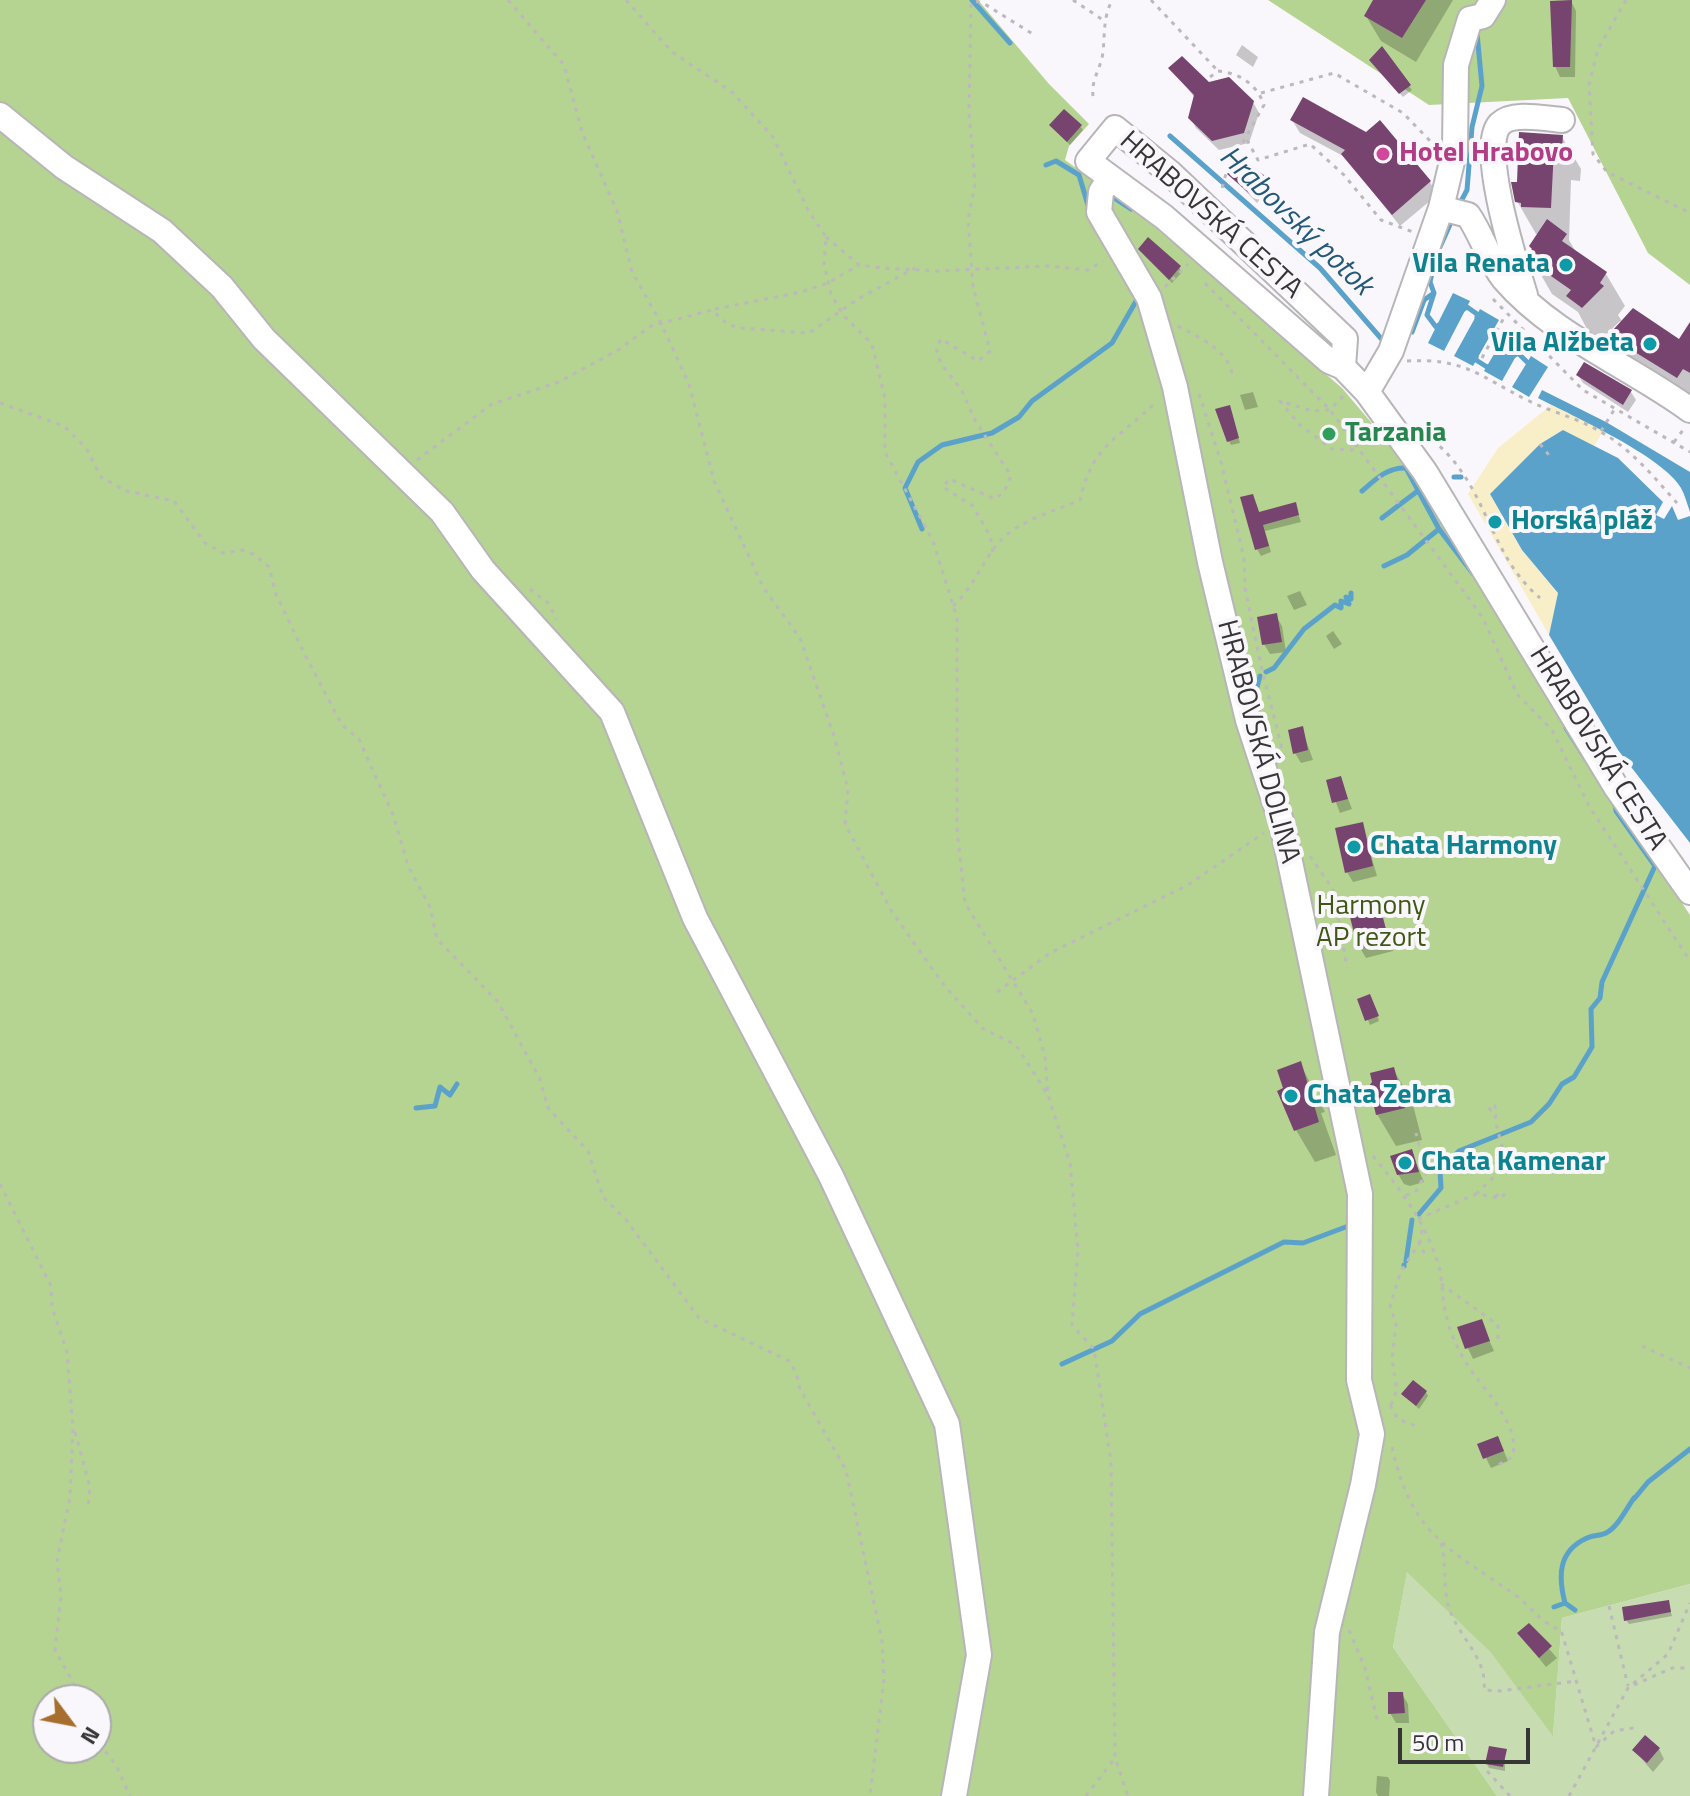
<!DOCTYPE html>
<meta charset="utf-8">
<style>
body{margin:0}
#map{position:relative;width:1690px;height:1796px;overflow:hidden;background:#f9f7fb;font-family:"Titillium Web",sans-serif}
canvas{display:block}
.north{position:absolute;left:32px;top:1684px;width:80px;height:80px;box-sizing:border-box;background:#f9f7fb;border:2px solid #abaaad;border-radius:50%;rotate:122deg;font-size:22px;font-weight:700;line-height:32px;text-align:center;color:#363637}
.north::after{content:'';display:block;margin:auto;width:28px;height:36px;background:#a76e2d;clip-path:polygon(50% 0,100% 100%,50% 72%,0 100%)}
.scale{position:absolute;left:1398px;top:1728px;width:132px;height:36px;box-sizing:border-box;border:4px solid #363637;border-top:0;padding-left:10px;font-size:24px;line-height:28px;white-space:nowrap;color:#363637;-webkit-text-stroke:6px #f9f7fb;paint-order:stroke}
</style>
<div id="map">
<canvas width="1690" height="1796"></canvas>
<div class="north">N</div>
<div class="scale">50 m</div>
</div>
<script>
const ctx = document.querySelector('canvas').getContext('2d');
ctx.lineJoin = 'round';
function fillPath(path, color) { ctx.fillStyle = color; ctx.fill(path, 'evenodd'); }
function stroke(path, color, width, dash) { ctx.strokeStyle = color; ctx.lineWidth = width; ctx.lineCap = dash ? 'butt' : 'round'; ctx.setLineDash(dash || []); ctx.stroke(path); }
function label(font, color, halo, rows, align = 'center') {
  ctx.font = font + ' "Titillium Web",sans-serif'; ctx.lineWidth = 8; ctx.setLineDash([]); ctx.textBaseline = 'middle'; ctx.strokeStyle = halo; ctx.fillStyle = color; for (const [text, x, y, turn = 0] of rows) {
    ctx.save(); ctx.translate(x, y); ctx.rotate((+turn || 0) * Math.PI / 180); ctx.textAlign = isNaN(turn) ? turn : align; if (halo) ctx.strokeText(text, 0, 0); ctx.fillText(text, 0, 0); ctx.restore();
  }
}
fillPath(new Path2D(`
 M1407 1571 1490 1652 1553 1735 1562 1618 1690 1584V1796H1497L1393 1647Z`), '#c8dcb1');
fillPath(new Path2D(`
 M0 0H978L1049 84 1089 124 1069 146 1065 160 1137 212 1342 388 1419 479 1595 771 1690 915V1584L1562 1618 1553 1736 1490 1652 1407 1572 1393 1647 1497 1796H0ZM48 1700H96V1748H48Z
 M1268 0H1690V285L1648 253 1568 98 1429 105Z`), '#b5d391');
fillPath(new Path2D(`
 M1551 405 1604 430 1594 446 1563 430 1540 444 1490 494 1522 550 1558 593 1549 635 1468 494 1498 448Z`), '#f8efc9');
fillPath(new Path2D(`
 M1453 293 1470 301 1444 351 1428 343Z
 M1480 309 1499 320 1473 366 1454 356Z
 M1503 339 1520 349 1502 381 1484 371Z
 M1531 356 1548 367 1529 397 1512 387Z
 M1542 390 1606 422 1690 472V512C1687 504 1685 495 1681 488 1664 457 1571 415 1538 398Z
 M1563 430 1618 458 1663 502 1656 515 1664 519 1672 506 1678 520 1690 516V843L1618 750 1549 635 1558 593 1522 550 1490 494 1540 444Z`), '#5ba2cb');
fillPath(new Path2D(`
 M1376 0H1453L1416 62 1381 41 1366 16Z
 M1571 1 1576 11 1575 77H1560L1555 66Z
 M1242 45 1258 57 1253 67 1236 55Z
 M1374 65 1409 86 1412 90 1403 97Z
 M1171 68 1253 102 1259 113 1249 143 1219 150 1196 128 1190 117 1195 98Z
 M1292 120 1430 182 1437 195 1400 226 1345 157 1300 133Z
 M1051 126H1080L1083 130 1070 145Z
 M1562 137 1581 169 1580 181 1571 180 1569 240 1577 254 1606 274 1625 306 1618 315 1623 323 1679 342 1690 337V405L1632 375 1613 343 1618 335 1615 331 1622 323 1620 321 1602 339 1587 329 1578 312 1552 294 1533 261 1540 234H1536L1517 201 1518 184Z
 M1230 175 1263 177 1269 187 1257 203Z
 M1143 253 1179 267 1182 272 1172 283Z
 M1578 375 1631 392 1636 400 1628 412 1583 383Z
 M1253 392 1258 407 1245 410 1240 395Z
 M1231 412 1240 443 1231 445 1229 441Z
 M1256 503 1260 514 1295 504 1301 522 1265 531 1271 552 1261 556 1257 549Z
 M1300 591 1307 605 1294 610 1287 596Z
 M1276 616 1282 626 1286 652 1270 654 1264 644Z
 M1333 631 1342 644 1334 649 1326 636Z
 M1302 729 1313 760 1301 763 1295 753Z
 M1340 778 1352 809 1340 813 1328 782Z
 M1362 824 1377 876 1353 882 1347 872Z
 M1379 908 1393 951 1366 958 1360 948Z
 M1360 1000 1372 1001 1379 1021 1370 1025Z
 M1300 1063 1325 1112 1321 1113 1336 1155 1315 1162 1296 1130 1286 1089Z
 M1393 1069 1412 1101 1422 1140 1396 1146 1377 1114Z
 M1411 1152 1424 1182 1410 1186 1404 1184 1398 1174Z
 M1481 1322 1494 1351 1473 1359 1459 1329Z
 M1426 1392 1428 1396 1419 1409 1404 1394Z
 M1480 1446 1503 1449 1508 1461 1491 1468Z
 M1668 1602 1672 1616 1629 1624 1626 1620Z
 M1529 1626 1557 1658 1546 1667 1520 1634Z
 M1402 1694 1408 1704 1409 1723H1396L1390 1713Z
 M1659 1749 1664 1759 1653 1772 1634 1750Z
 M1505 1751V1771L1489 1768 1487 1764Z
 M1377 1776 1388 1777 1390 1781 1389 1796H1378L1376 1792Z`), '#0003');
stroke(new Path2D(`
 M972 0 1010 43
 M1170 136 1320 268 1385 343
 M1046 165 1056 161 1079 175 1090 212
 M1111 196 1131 209
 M1458 207 1467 190 1472 127 1482 86 1477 33
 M1440 247 1452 220
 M1434 293 1430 282 1435 260
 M1464 309 1467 307 1477 314V319
 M1412 332 1424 300 1434 293 1427 315 1436 327 1439 325
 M1476 353V360L1487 367 1493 365
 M1513 356 1518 353 1529 364
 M1454 477H1461
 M1362 491C1375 480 1387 467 1406 468L1439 529 1474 575
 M1382 518 1419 490
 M922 529 905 488 918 462 942 445 992 433 1019 417 1032 401 1112 343 1139 296
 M1384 566 1407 555 1439 529
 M1266 672 1274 668 1304 629 1335 605 1341 608V601L1349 604 1346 597 1351 599V593
 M1254 698 1260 676
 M1566 728 1603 786
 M416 1108 435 1106 440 1087 450 1095 457 1084
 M1419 1214 1441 1188 1440 1171 1459 1151 1531 1122 1549 1104 1562 1084 1574 1077 1592 1047 1591 1009 1600 998 1602 982 1655 866 1616 811 1615 804
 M1406 1261 1412 1220
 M1404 1266V1265
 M1062 1364 1112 1341 1140 1314 1284 1242 1303 1243 1351 1225
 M1634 1499 1648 1482 1690 1449
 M1554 1607 1565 1603
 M1575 1610 1565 1603C1558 1576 1558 1551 1587 1538 1593 1535 1600 1536 1606 1533 1618 1527 1626 1509 1634 1498`), '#5ba2cb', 5);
fillPath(new Path2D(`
 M1373 0H1426L1402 38 1364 16Z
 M1572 0 1570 67H1553L1550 1Z
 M1382 46 1411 85 1399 94 1369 60Z
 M1182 56 1209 82 1229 77 1254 101 1244 133 1212 141 1188 118 1194 95 1168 68Z
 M1303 97 1366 132 1380 120 1431 181 1392 215 1341 154 1345 150 1290 120Z
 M1064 109 1082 125 1067 142 1049 125Z
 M1519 132 1563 135 1562 149H1554L1551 208 1521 207V203L1515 202 1511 182H1517Z
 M1242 158 1265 176 1250 194 1227 174Z
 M1547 219 1567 234 1562 241 1607 272 1600 283 1604 286 1582 308 1566 296 1571 290 1531 262 1528 254 1532 249 1529 246Z
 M1148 237 1181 266 1169 280 1138 249Z
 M1633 308 1679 339 1690 322V373L1683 369 1677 378 1630 349 1628 353 1611 343 1617 333 1613 330Z
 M1584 362 1632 390 1623 405 1576 375Z
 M1230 405 1239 438 1227 442 1215 409Z
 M1253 494 1259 512 1296 502 1299 515 1263 525 1269 546 1255 550 1240 497Z
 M1277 613 1282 642 1262 645 1257 617Z
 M1303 726 1308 750 1293 754 1288 730Z
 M1341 776 1348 799 1332 803 1326 780Z
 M1363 822 1373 866 1345 873 1335 828Z
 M1380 906 1389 941 1358 949 1349 913Z
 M1370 994 1379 1016 1365 1021 1357 999Z
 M1301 1061 1319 1122 1294 1131 1277 1091 1283 1088 1277 1070Z
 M1394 1067 1405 1108 1376 1115 1369 1086 1372 1082 1370 1073Z
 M1412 1149 1419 1172 1397 1175 1390 1156Z
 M1482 1319 1490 1341 1465 1349 1457 1327Z
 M1413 1380 1427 1391 1416 1406 1401 1394Z
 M1498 1436 1504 1451 1483 1459 1477 1444Z
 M1669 1600 1671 1612 1624 1621 1622 1607Z
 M1529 1623 1552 1646 1539 1658 1517 1633Z
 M1388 1692H1403L1405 1713 1388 1714Z
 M1645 1735 1660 1748 1647 1763 1632 1750Z
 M1489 1746 1507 1749 1503 1767 1485 1764Z`), '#774470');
const minor = new Path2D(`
 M0 115 64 167 162 231 222 287 264 339 442 512 483 570 612 712 695 918 831 1176 947 1424 979 1655 954 1796
 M1110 178 1101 192 1099 212 1149 298 1175 387 1210 562 1248 720 1282 824 1360 1194 1359 1380 1372 1434 1363 1485 1327 1632 1316 1796
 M1441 208 1468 215C1482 235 1488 259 1504 279 1553 336 1630 366 1690 410
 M1525 295C1516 265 1478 147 1500 124 1513 111 1546 119 1562 120
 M1343 367 1345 339 1169 172 1115 128 1088 161 1164 217 1329 361 1343 367 1367 392 1425 472 1616 787 1690 892
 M1367 392 1391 351 1441 208 1455 149 1456 65 1470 19 1483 16 1493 0`);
stroke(minor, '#b7b5b8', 28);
stroke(new Path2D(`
 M508 0 564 65 582 132 617 211 632 272 661 323 689 384 714 481 763 587 800 638 834 736 848 789 845 824 892 912 944 985 982 1028 1016 1045 1046 1092
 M626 0 672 52 732 92 773 137 808 210 826 237 824 264 831 294 844 316 872 344 885 399V452L933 541 957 618V829L965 903 1033 1014 1045 1057 1048 1095 1070 1163 1078 1250 1072 1325 1094 1349 1111 1462 1115 1758 1128 1796
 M1073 0 1103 20
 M1151 0 1218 71
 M1626 0 1598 49 1589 84 1593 154 1607 172 1690 213
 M1210 77 1218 71C1239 73 1257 84 1264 105L1227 170 1221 192
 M1261 93 1334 73 1403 113 1434 145
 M1093 96C1091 79 1101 69 1103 52 1105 32 1103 19 1112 0
 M1247 140 1258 160 1310 144 1344 175 1381 220 1413 232
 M826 237 859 265 882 268 937 271 1048 266 1088 270 1103 261
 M1205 283 1330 410 1483 618 1517 694 1552 730 1589 806 1690 961
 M1165 287 1188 264
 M1493 299 1583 390 1690 452
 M715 309 801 292 828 283 859 265
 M1178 326C1201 339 1228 349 1233 377
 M1482 358 1506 314
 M1407 361C1465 358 1479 376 1527 400 1551 412 1578 418 1601 432 1631 449 1654 477 1677 503
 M1199 394 1221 462 1244 558 1245 588 1261 666 1285 760
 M1343 396 1330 410 1312 411 1280 401 1300 425 1332 449 1359 450
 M0 403 64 426 86 448 101 477 126 491 174 501 205 543 223 553 242 550 255 555 269 567 276 594 305 655 342 725 359 739 369 762 394 817 408 866 430 907 437 939 498 1002 540 1079 548 1108 588 1151 603 1197 627 1221 699 1318 789 1361 796 1372 800 1389 846 1470 882 1641 884 1679 870 1796
 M1601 431 1614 410
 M1424 434C1488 477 1485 552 1540 598
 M1674 442 1683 430
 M1540 444 1552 459
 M417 460 492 404 559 382 618 350 651 326 712 310 727 324 739 328 809 333 858 299 915 268
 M993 552 990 536 973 506 943 487 949 479 995 499 1004 492 1011 476 975 420 961 389 941 364 936 348 941 339 978 361 990 351 973 286 968 220 975 184 969 112 971 5 974 1 983 3 1036 36
 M530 589 548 603 557 619
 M953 606C974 587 982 561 1001 540 1020 520 1055 511 1080 500 1093 443 1118 440 1156 402
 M1310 856 1334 891 1347 968
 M997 992 1050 953 1188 885 1264 833
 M1373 1156C1401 1190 1427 1224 1439 1267 1443 1282 1442 1300 1446 1315 1452 1340 1464 1362 1479 1381 1494 1400 1521 1433 1512 1457L1495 1467
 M0 1184 51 1286 52 1307 67 1352 73 1428 70 1497 57 1561 61 1596 55 1650 83 1700
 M1476 1194 1507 1164 1496 1124 1495 1106 1492 1105 1489 1108 1496 1116
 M1406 1195 1415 1193 1426 1173 1416 1133
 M1418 1219 1476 1194 1500 1198 1504 1195 1501 1192 1495 1197
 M1422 1230 1420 1242 1425 1256
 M1441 1284 1498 1325V1341
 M1642 1346 1690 1368
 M1390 1405 1398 1419 1419 1427
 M1391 1405 1397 1390 1392 1360 1396 1324 1390 1306 1401 1271 1420 1242
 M75 1432 90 1487 88 1507
 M1392 1447C1412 1537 1449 1548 1518 1597 1533 1609 1542 1624 1561 1630L1596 1747 1614 1731 1639 1727
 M1441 1543C1447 1564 1443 1585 1448 1605 1457 1636 1488 1658 1484 1690L1500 1691 1576 1681
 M1609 1606 1628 1686
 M1349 1630 1365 1668 1377 1720
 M1634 1685 1672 1668H1686
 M96 1734 100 1745 116 1765 130 1796
 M1487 1771 1510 1796
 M1086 1796 1115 1758
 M1569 1796 1628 1688 1668 1654 1690 1603`), '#bbb9bc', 3, [4, 6]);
stroke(minor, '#fff', 24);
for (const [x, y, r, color] of [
 [1383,154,8,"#d1479c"],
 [1566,265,8,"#0f9aa8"],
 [1650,344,8,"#0f9aa8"],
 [1329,434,8,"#2e9e5b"],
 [1495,522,8,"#0f9aa8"],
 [1354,847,8,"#0f9aa8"],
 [1291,1096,8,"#0f9aa8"],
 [1405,1163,8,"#0f9aa8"]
]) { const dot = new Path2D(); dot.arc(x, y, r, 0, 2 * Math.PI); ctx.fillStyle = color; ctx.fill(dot); stroke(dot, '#f9f7fb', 3); }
label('bold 28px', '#b23c85', '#f9f7fb', [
 ["Hotel Hrabovo",1399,154]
], 'left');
label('28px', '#363637', '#f9f7fb', [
 ["HRABOVSKÁ CESTA",1210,216,42],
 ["HRABOVSKÁ DOLINA",1257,742,75],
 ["HRABOVSKÁ CESTA",1597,749,58]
]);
label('bold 28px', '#0d838f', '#f9f7fb', [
 ["Vila Renata",1550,265,"right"],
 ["Vila Alžbeta",1634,344,"right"],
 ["Horská pláž",1511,522],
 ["Chata Harmony",1370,847],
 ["Chata Zebra",1307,1096],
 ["Chata Kamenar",1421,1163]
], 'left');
label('bold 28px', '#27864d', '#f9f7fb', [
 ["Tarzania",1345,434]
], 'left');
label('28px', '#3f5915', '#f9f7fb', [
 ["Harmony",1371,907],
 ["AP rezort",1371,939]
]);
label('italic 30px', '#245a77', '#f9f7fb', [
 ["Hrabovský potok",1295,222,44]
]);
</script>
